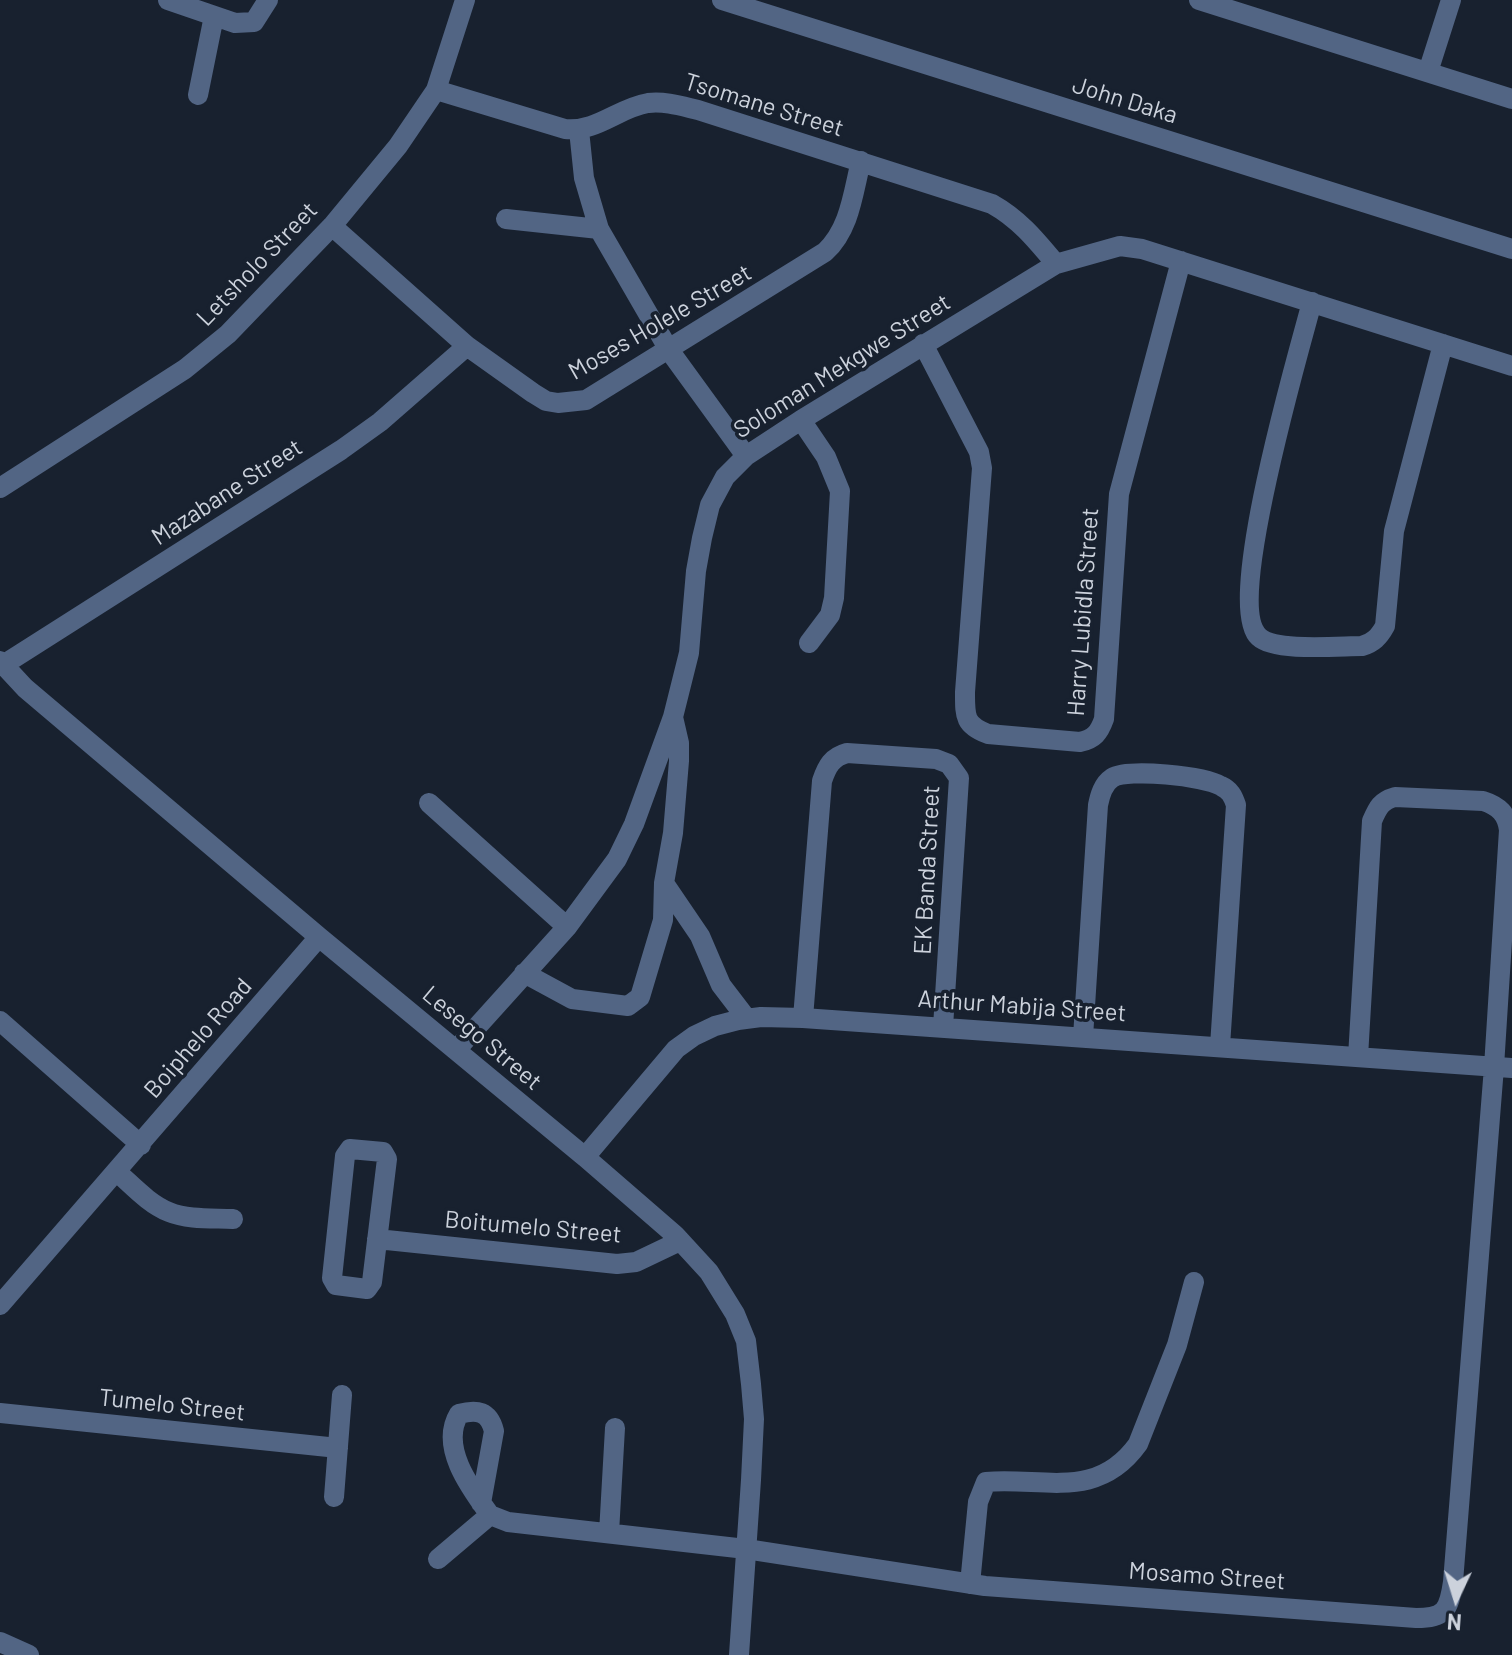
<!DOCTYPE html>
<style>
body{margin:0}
#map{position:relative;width:1512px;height:1655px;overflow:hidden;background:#18212f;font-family:Barlow,sans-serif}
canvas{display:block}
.north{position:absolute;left:1416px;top:1559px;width:80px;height:80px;-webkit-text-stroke:6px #18212f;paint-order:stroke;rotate:184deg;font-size:22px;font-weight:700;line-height:32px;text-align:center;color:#ccd2dc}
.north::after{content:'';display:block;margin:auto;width:28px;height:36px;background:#ccd2dc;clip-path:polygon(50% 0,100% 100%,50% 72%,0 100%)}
</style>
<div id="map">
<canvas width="1512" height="1655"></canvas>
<div class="north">N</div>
</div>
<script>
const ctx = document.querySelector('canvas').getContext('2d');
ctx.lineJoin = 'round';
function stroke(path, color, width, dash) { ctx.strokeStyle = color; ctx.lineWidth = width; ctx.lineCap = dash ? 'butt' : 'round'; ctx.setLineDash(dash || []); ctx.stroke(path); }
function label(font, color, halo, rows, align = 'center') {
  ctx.font = font + ' Barlow,sans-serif'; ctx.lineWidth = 7; ctx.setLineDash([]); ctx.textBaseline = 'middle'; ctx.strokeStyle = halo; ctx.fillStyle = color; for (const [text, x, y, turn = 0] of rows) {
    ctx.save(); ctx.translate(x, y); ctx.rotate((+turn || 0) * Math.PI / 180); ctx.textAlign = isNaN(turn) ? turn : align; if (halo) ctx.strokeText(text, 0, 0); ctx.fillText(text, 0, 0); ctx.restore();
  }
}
stroke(new Path2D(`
 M168 0 235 23 254 22 268 0
 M722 0 1512 249
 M1199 0 1512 99
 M1428 72 1451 0
 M436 90 565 129C597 132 618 108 648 103 665 101 681 106 698 110L992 204C1019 219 1036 240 1056 264
 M198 95 214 16
 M579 130 584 178 599 229 669 350 746 456
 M506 219 599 229
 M332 226 467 346 533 393 546 401 558 403 586 400 825 252C850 229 853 193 861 161
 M1312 302C1299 351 1224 606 1259 637 1275 652 1339 646 1362 646 1373 643 1379 637 1385 626L1394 531 1443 344
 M923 344 979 452 982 468 965 692C965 716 964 725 988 734L1080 742C1094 739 1099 733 1104 719L1119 494 1181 261
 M801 420 826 457 840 491 834 598 830 615 809 643
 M0 488 185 369 228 334 332 226 398 146 436 90 465 0
 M0 661 25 688 319 937 585 1157 675 1235 709 1272 735 1314 746 1341 751 1384 754 1419 751 1480 739 1655
 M3 665 341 450 380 422 467 346
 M429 803 567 927
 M664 883 700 936 721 985 747 1019
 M524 973 572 999 628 1006 640 997 663 920 664 883 673 833 679 761V743L673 717
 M803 1018 822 781C827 766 832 757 847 753L936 759 949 764 959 778 943 1027
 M0 1021 141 1145
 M1083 1037 1098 805C1100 795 1103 784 1112 778 1128 768 1204 776 1221 786 1230 790 1233 796 1236 805L1220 1046
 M456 1050 567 927 617 859 634 824 673 717 689 653 696 571 702 538 710 505 725 477 746 456 801 420 1056 264 1120 246 1142 249 1512 366
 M350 1149 383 1152 387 1159 372 1282 367 1289 336 1285 332 1278 345 1156Z
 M585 1157 676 1049 694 1036 715 1026 738 1020 761 1017 803 1018 1512 1068
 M117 1172C133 1186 149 1204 169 1212 188 1220 213 1218 233 1219
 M377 1239 617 1264 636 1262 680 1241
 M0 1305 319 937
 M0 1413 338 1448
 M334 1497 342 1395
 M481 1503 494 1431C489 1411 477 1409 459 1414 439 1447 471 1489 490 1515
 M609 1533 615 1428
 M438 1559 490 1515 508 1522 746 1549 985 1586 1416 1618C1445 1618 1449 1610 1453 1582L1494 1067 1509 830C1507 814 1499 806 1483 801L1395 797C1381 801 1378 807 1372 821L1358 1057
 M970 1584 978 1502 986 1482C1044 1477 1097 1501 1138 1444L1177 1345 1194 1282
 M0 1642 29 1655`), '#526584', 20);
label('24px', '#ccd2dc', '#18212f', [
 ["John Daka",1125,100,17],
 ["Tsomane Street",764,105,17],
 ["Letsholo Street",257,264,-46],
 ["Moses Holele Street",660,322,-30],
 ["Soloman Mekgwe Street",842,366,-32],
 ["Mazabane Street",227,492,-33],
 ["Harry Lubidla Street",1083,612,-86],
 ["EK Banda Street",927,870,-87],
 ["Arthur Mabija Street",1022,1006,4],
 ["Boiphelo Road",198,1038,-49],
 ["Lesego Street",482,1038,40],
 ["Boitumelo Street",533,1227,5],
 ["Tumelo Street",172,1405,6],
 ["Mosamo Street",1207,1576,4]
]);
</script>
